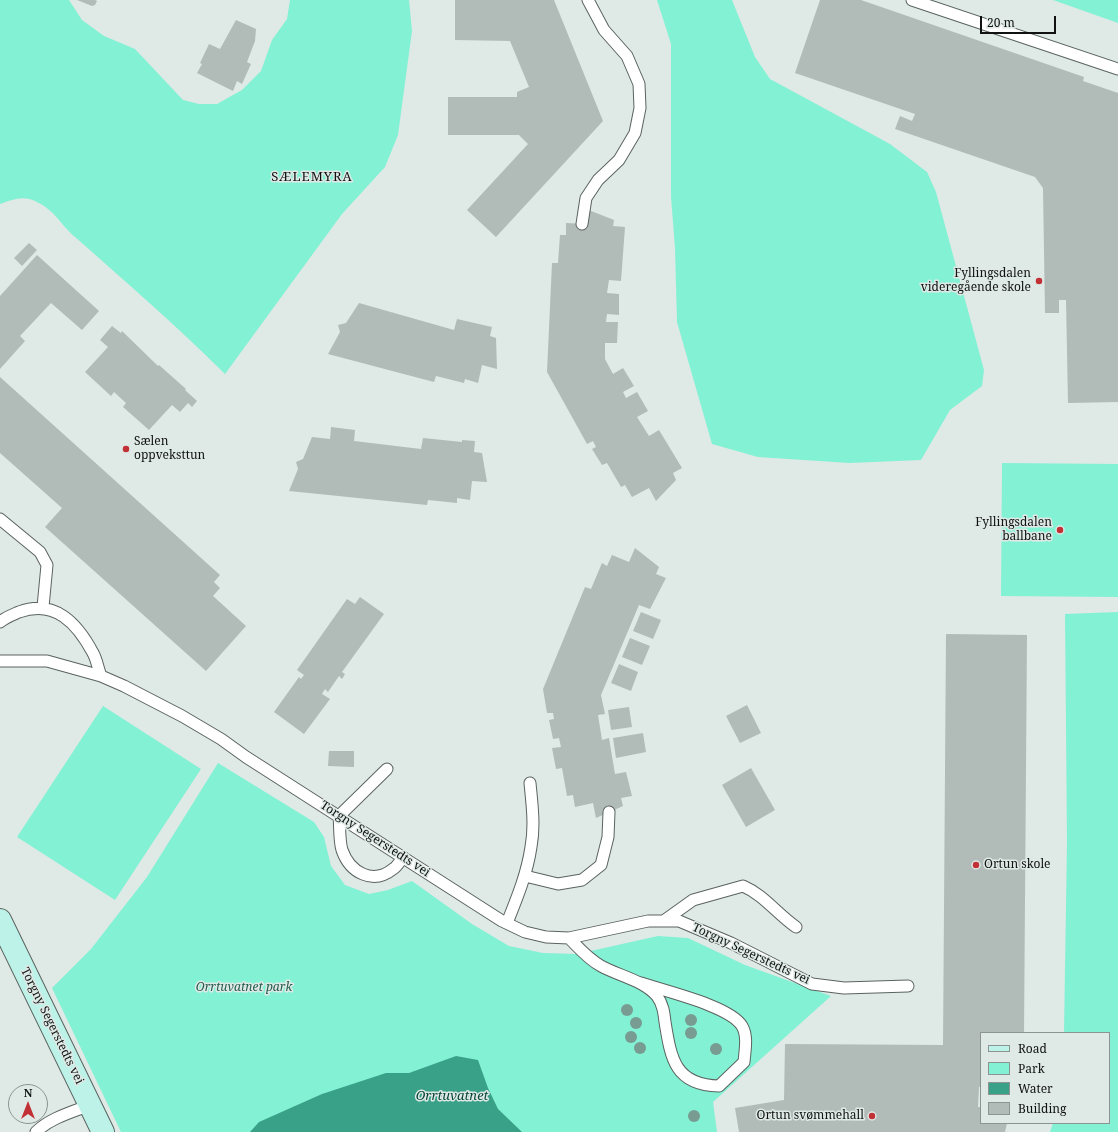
<!DOCTYPE html>
<meta charset="utf-8">
<style>
body{margin:0}
#map{position:relative;width:1118px;height:1132px;overflow:hidden;background:#dfe9e6;font-family:"Noto Serif",serif}
canvas{display:block}
.legend{position:absolute;left:980px;top:1032px;width:130px;height:92px;box-sizing:border-box;background:#dfe9e6;border:1px solid #8c9391;margin:0;padding:5px 7px;list-style:none;font-size:12px;color:#0f1211}
.legend li{display:flex;align-items:center;gap:8px;height:20px}
.legend b{width:20px;border:1px solid #8c9391}
.north{position:absolute;left:8px;top:1084px;width:40px;height:40px;box-sizing:border-box;background:#dfe9e6;border:1px solid #8c9391;border-radius:50%;rotate:0deg;font-size:11px;font-weight:700;line-height:16px;text-align:center;color:#0f1211}
.north::after{content:'';display:block;margin:auto;width:14px;height:18px;background:#c03035;clip-path:polygon(50% 0,100% 100%,50% 72%,0 100%)}
.scale{position:absolute;left:980px;top:16px;width:76px;height:18px;box-sizing:border-box;border:2px solid #0f1211;border-top:0;padding-left:5px;font-size:12px;line-height:14px;white-space:nowrap;color:#0f1211;-webkit-text-stroke:3px #dfe9e6;paint-order:stroke}
</style>
<div id="map">
<canvas width="1118" height="1132"></canvas>
<ul class="legend">
<li><b style="height:5px;background:#bcf2e7"></b>Road</li>
<li><b style="height:11px;background:#83f1d4"></b>Park</li>
<li><b style="height:11px;background:#3aa189"></b>Water</li>
<li><b style="height:11px;background:#b1bbb8"></b>Building</li>
</ul>
<div class="north">N</div>
<div class="scale">20 m</div>
</div>
<script>
const ctx = document.querySelector('canvas').getContext('2d');
ctx.lineJoin = 'round';
function fillPath(path, color) { ctx.fillStyle = color; ctx.fill(path, 'evenodd'); }
function stroke(path, color, width, dash) { ctx.strokeStyle = color; ctx.lineWidth = width; ctx.lineCap = dash ? 'butt' : 'round'; ctx.setLineDash(dash || []); ctx.stroke(path); }
function label(font, color, halo, rows, align = 'center') {
  ctx.font = font + ' "Noto Serif",serif'; ctx.lineWidth = 3; ctx.setLineDash([]); ctx.textBaseline = 'middle'; ctx.strokeStyle = halo; ctx.fillStyle = color; for (const [text, x, y, turn = 0] of rows) {
    ctx.save(); ctx.translate(x, y); ctx.rotate((+turn || 0) * Math.PI / 180); ctx.textAlign = isNaN(turn) ? turn : align; if (halo) ctx.strokeText(text, 0, 0); ctx.fillText(text, 0, 0); ctx.restore();
  }
}
fillPath(new Path2D(`
 M0 0H69L82 20 104 36 135 49 183 100 199 104H217L242 90 261 71 272 40 287 19 290 0H409L412 31 398 135 385 167 342 214 225 374C177 326 126 282 75 237 59 223 56 211 35 201 23 195 11 200 0 204Z
 M657 0H732L755 57 770 79 890 144 927 172 936 192 984 370 982 386 950 410 921 460 849 463 758 457 712 444 677 322 675 248 671 197V44Z
 M1053 0H1118V23Z
 M1002 463 1118 464V597L1001 596Z
 M1118 612V1132H1050L1053 1123H1109V1033L1064 1032 1067 842 1065 614Z
 M103 706 201 769 115 900 17 837Z
 M218 763 314 822 324 837 331 866 345 885 369 894 388 890 412 881 472 924 509 946 543 953 577 954 658 936 688 938 745 965 831 996 713 1102 717 1132H121L52 988 91 949 147 877Z`), '#83f1d4');
fillPath(new Path2D(`
 M456 1056 478 1060 488 1088 498 1109 522 1132H250L259 1122 322 1094 386 1073H409Z`), '#3aa189');
fillPath(new Path2D(`
 M77 0H95L97 1 95 5 92 6Z
 M455 0H554L603 121 496 237 467 210 528 144 519 135H448V97H517V92L529 87 510 41 455 40Z
 M820 0H861L1084 77 1083 81 1118 93V402L1068 403 1066 300H1059V313H1045L1043 188 1035 177 895 129 900 116 912 121 915 114 795 73Z
 M236 20 256 29 255 41 247 62 251 64 242 84 237 81 233 91 197 73 202 64 200 63 209 44 220 49Z
 M586 209 614 220 613 226 625 227 621 281 609 280 607 293 619 294V315L607 314 606 322H618L617 343H605V359L613 374 623 368 634 386 623 392 626 398 637 392 648 411 637 417 649 436 659 430 682 468 673 473 676 480 656 501 649 488 632 497 625 485 621 487 607 463 602 465 592 449 596 447 593 441 587 444 547 372 552 263H558L560 235H566V223L585 224Z
 M29 243 37 250 22 266 14 258Z
 M37 255 99 311 82 330 51 303 20 336 25 341 0 369V296Z
 M359 303 454 330 457 319 492 327 490 336 496 338 497 369 482 365 478 383 465 379 464 383 436 376 434 382 328 354 340 332 338 325 346 323Z
 M112 326 121 333 122 331 158 366 159 365 186 389 185 390 197 401 192 407 188 403 180 412 172 405 149 430 123 407 126 403 114 392 111 396 85 372 108 347 100 340Z
 M0 377 220 575 214 582 220 588 213 596 246 626 206 671 45 527 62 508 0 453Z
 M331 427 355 430 354 441 421 449 423 438 462 442V440L475 441 474 452 482 453 487 482 472 481 470 500 457 498V503L428 500 427 505 289 491 298 469 296 462 303 459 312 437 330 439Z
 M635 548 659 567 656 574 666 578 650 609 639 605 601 695 605 714 598 715 602 740 609 738 615 774 626 772 632 796 621 798 623 806 596 818 593 803 575 807 573 795 567 796 562 768 556 769 552 748 561 747 559 738 553 739 549 720 554 719 553 713H547L543 689 585 587 591 589 602 563 607 566 612 555 629 562Z
 M360 597 384 614 342 672 345 674 342 679 339 676 328 692 325 689 322 694 330 699 304 734 274 712 299 677 301 679 304 675 297 670 347 599 355 604Z
 M641 612 661 620 653 639 633 631Z
 M946 634 1027 635 1024 1033H981V1087H979L978 1107H981V1123H1007L1005 1132H739L735 1108 784 1100 785 1044 943 1045Z
 M630 638 650 646 642 665 622 657Z
 M619 664 638 672 631 691 611 683Z
 M747 705 761 733 740 743 726 716Z
 M629 707 632 727 611 730 608 710Z
 M643 733 646 752 616 758 613 738Z
 M329 751H354V767L328 766Z
 M751 768 775 810 746 827 722 785Z`), '#b1bbb8');
const lane = new Path2D(`
 M912 0 1118 69
 M582 224 586 198 598 180 619 160 635 133 640 108 639 84 627 56 604 30 588 0
 M0 519 40 552 47 565 43 607
 M0 622C6 617 12 615 19 612 55 599 77 623 93 653 97 660 98 669 101 676
 M0 661H47L101 676 124 686 182 716 221 739 246 757 502 921 525 932 546 937 569 938 648 921H679L731 943 812 984 844 988 908 986
 M387 769 339 816C340 826 339 840 342 850 350 873 373 885 393 869 397 867 400 861 403 857
 M525 876 558 884 582 880 601 865 608 837 609 812
 M665 920 693 900 743 886C764 895 777 914 796 927
 M507 923C517 898 527 874 531 847 535 826 532 804 530 783
 M569 938C579 948 588 959 601 966 619 976 643 980 657 996 663 1004 664 1013 665 1022 671 1059 675 1085 719 1086L744 1062C745 1050 748 1036 742 1026 730 1006 664 991 641 983
 M36 1132C50 1118 72 1112 90 1105`);
const secondary = new Path2D(`
 M0 920 103 1132`);
stroke(lane, '#5a6360', 13);
stroke(secondary, '#5a6360', 24);
stroke(lane, '#fff', 11);
stroke(secondary, '#bcf2e7', 22);
ctx.fillStyle = '#789b92';
for (const [x, y] of [
 [627,1010],
 [691,1020],
 [636,1023],
 [691,1033],
 [631,1037],
 [640,1048],
 [716,1049],
 [694,1116]
]) { ctx.beginPath(); ctx.arc(x, y, 6, 0, 2 * Math.PI); ctx.fill(); }
for (const [x, y, r, color] of [
 [1039,281,4,"#c03035"],
 [126,449,4,"#c03035"],
 [1060,530,4,"#c03035"],
 [976,865,4,"#c03035"],
 [872,1116,4,"#c03035"]
]) { const dot = new Path2D(); dot.arc(x, y, r, 0, 2 * Math.PI); ctx.fillStyle = color; ctx.fill(dot); stroke(dot, '#dfe9e6', 1.5); }
label('12px', '#0f1211', '#dfe9e6', [
 ["Fyllingsdalen",1031,274],
 ["videregående skole",1031,288],
 ["Sælen",134,442,"left"],
 ["oppveksttun",134,456,"left"],
 ["Fyllingsdalen",1052,523],
 ["ballbane",1052,537],
 ["Ortun skole",984,865,"left"],
 ["Ortun svømmehall",864,1116]
], 'right');
label('12px', '#0f1211', '#dfe9e6', [
 ["Torgny Segerstedts vei",375,839,33],
 ["Torgny Segerstedts vei",751,954,25],
 ["Torgny Segerstedts vei",52,1026,64]
]);
label('italic 12px', '#245c4e', '#dfe9e6', [
 ["Orrtuvatnet park",244,988]
]);
ctx.letterSpacing = '1px';
label('13px', '#0f1211', '#dfe9e6', [
 ["SÆLEMYRA",312,177]
]);
ctx.letterSpacing = '0px';
label('italic 13px', '#064437', '#dfe9e6', [
 ["Orrtuvatnet",452,1096]
]);
</script>
